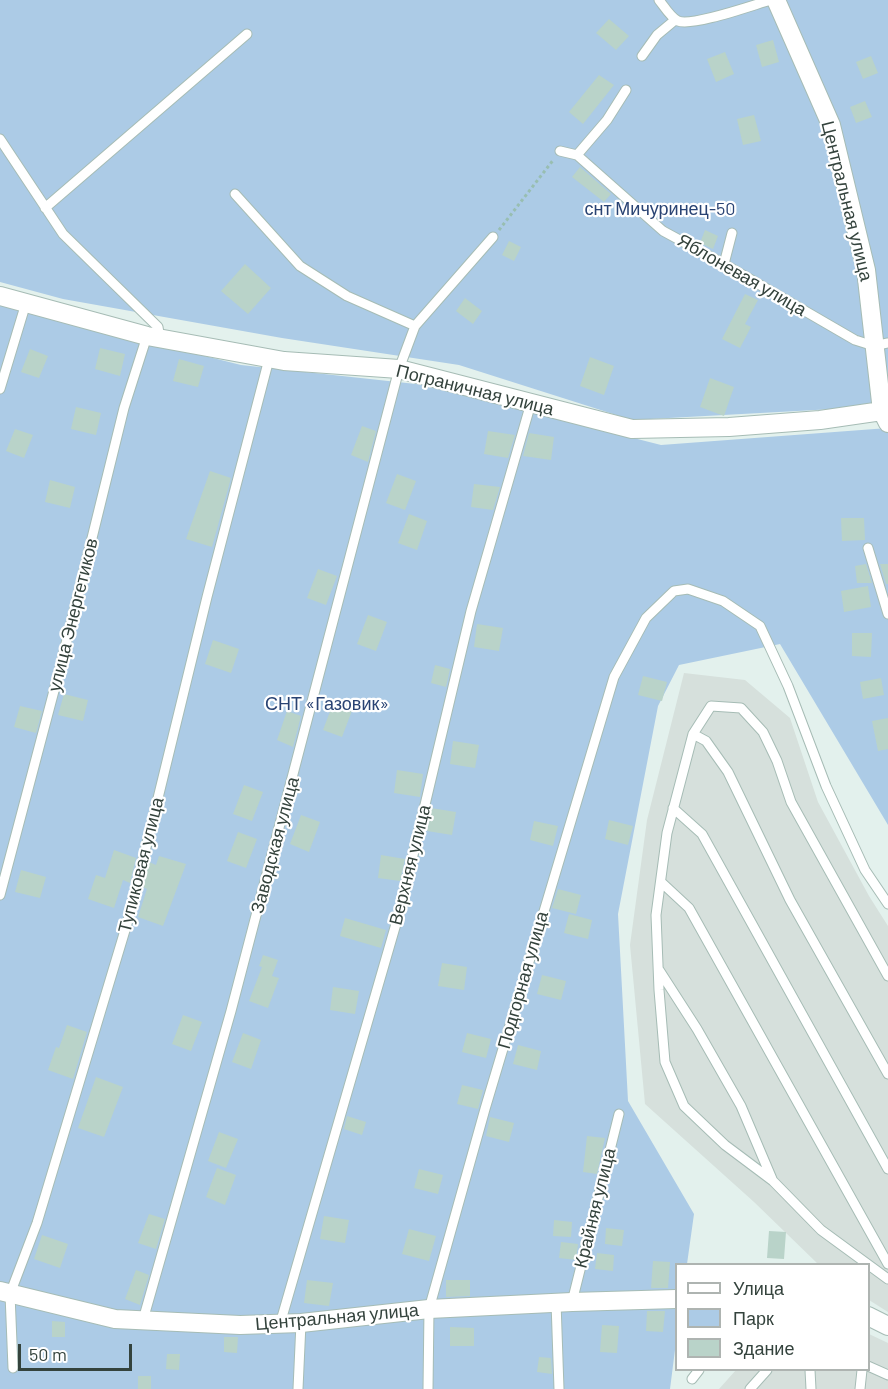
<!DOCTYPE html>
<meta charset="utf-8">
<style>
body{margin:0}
#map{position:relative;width:888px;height:1389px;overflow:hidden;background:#e3f1ed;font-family:Barlow,sans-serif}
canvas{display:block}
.legend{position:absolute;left:675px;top:1263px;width:195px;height:108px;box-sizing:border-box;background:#fff;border:2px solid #aeb4b1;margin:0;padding:8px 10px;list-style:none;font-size:18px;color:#34433d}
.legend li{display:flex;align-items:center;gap:12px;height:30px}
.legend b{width:30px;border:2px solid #aeb4b1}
.scale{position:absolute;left:18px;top:1344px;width:114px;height:27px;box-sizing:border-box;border:3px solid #34433d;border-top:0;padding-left:8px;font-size:18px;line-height:21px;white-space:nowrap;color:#34433d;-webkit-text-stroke:4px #fff;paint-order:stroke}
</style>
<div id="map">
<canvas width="888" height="1389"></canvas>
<ul class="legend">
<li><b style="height:8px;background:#fff"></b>Улица</li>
<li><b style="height:16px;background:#accbe6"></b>Парк</li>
<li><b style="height:16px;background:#b9d3c9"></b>Здание</li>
</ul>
<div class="scale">50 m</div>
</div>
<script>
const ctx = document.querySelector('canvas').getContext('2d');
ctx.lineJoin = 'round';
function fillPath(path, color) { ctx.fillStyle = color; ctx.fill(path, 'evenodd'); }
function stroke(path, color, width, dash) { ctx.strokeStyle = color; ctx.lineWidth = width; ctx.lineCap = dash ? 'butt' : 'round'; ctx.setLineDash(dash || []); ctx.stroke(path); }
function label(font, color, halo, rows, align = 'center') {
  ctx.font = font + ' Barlow,sans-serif'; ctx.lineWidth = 4.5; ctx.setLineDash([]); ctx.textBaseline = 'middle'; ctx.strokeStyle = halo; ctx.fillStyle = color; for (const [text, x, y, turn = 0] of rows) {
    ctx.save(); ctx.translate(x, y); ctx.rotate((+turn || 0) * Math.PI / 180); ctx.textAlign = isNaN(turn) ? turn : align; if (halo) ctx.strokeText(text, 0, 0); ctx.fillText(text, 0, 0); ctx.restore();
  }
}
fillPath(new Path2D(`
 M684 673 745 680 790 718 818 802 869 896 888 926V1312L869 1300 868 1264H818L754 1202 645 1104 630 945 647 820Z
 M869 1334 888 1343V1389H719L736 1370H868Z`), '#d6e0dc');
fillPath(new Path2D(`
 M0 0H888V403L852 408 632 420 459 365 282 338 63 299 0 282Z
 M0 305 241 365 425 385 661 445 888 428V825L780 644 679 665 658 706 618 914 628 1101 694 1214 687 1264H676V1342L670 1389H0Z`), '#accbe6');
fillPath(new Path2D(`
 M609 19 629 36 616 50 596 33Z
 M773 40 779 62 762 67 756 45Z
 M725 52 734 74 716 82 707 59Z
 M871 56 878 73 863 79 856 62Z
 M599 75 614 85 583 124 569 112Z
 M865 101 872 117 856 123 850 107Z
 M754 115 761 141 743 145 737 119Z
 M580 167 611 194 604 202 572 177Z
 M705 230 718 236 713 249 700 243Z
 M509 241 521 247 514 261 502 255Z
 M245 264 271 288 248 314 221 291Z
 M745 294 758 300 745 324 751 327 740 348 722 339Z
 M465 298 482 311 473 324 456 311Z
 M100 348 125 354 120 376 95 369Z
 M30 349 48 356 39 378 21 372Z
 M590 357 614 366 604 395 580 386Z
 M179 359 204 366 198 387 173 381Z
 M710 378 734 387 724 416 700 407Z
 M76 407 101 413 96 435 71 429Z
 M362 426 376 431 368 462 351 455Z
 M15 429 33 435 24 458 6 451Z
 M488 431 515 435 508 458 484 454Z
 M529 433 554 437 551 460 523 456Z
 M210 471 231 478 212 547 186 539Z
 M397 474 416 481 405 510 386 503Z
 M50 480 75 487 70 508 45 502Z
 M474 484 500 487 493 510 471 507Z
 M409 514 427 521 417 550 398 543Z
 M841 518H864L865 540 842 541Z
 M866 564 872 583H857L855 566Z
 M880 564H888V584H886Z
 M318 569 337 576 326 605 307 598Z
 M868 586 871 607 844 612 841 591Z
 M368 615 387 622 376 651 357 644Z
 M477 624 503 628 499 651 474 647Z
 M852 633H872L871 657 852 656Z
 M213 640 239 649 231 673 205 664Z
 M435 665 450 669 446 687 431 683Z
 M643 676 667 682 662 701 638 695Z
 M881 678 884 695 863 699 860 682Z
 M64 694 88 700 83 721 58 715Z
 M334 701 353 708 342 737 323 730Z
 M20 706 42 711 36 733 14 727Z
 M287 711 301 716 293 747 277 740Z
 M888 718V749L878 751 872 721Z
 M453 741 479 745 475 768 450 764Z
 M397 770 423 774 420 797 394 793Z
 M244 785 263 792 252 821 233 814Z
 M431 808 456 812 452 835 427 831Z
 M301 815 320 822 309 852 290 844Z
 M609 820 633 826 628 845 605 839Z
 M534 821 558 826 553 846 530 840Z
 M238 832 257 839 246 868 227 861Z
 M114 850 136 858 130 883 123 880 114 908 88 899 96 875 105 878Z
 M381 855 405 859 400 881 378 878Z
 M159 856 186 864 163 926 138 917 147 889 143 887 149 862 156 865Z
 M21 870 46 877 40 898 15 892Z
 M558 889 581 895 576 914 552 908Z
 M569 914 592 920 588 939 564 933Z
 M345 918 386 930 381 948 340 936Z
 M263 955 278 960 272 976 279 978 268 1008 249 1001 262 967 259 966Z
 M442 963 467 967 464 990 438 986Z
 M542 975 566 981 561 1000 537 994Z
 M333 987 359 991 355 1014 330 1010Z
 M183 1015 202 1022 191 1051 172 1044Z
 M67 1025 87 1032 73 1079 48 1070 56 1047 59 1048Z
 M243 1033 261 1040 251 1069 232 1062Z
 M467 1033 491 1039 486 1058 462 1052Z
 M518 1045 541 1051 537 1070 513 1064Z
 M96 1077 123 1087 104 1137 78 1128Z
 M462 1085 483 1090 478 1109 457 1104Z
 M347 1116 366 1122 362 1135 344 1129Z
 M490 1117 514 1123 509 1142 486 1136Z
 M219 1132 238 1139 226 1168 208 1161Z
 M587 1136 605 1138 597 1174 583 1172Z
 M217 1168 236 1175 225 1205 206 1197Z
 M419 1169 443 1175 438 1194 414 1188Z
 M149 1214 165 1219 156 1249 138 1243Z
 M324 1216 349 1220 345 1243 320 1239Z
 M554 1220 572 1222 571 1237 553 1236Z
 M606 1228 624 1230 622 1246 605 1244Z
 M409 1229 436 1236 429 1261 402 1254Z
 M769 1231 786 1232 784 1259 767 1258Z
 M42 1235 68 1244 60 1268 34 1259Z
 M561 1242 578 1244 576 1260 559 1258Z
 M597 1253 614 1255 613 1271 595 1269Z
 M653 1261 670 1262 668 1288H651Z
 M136 1270 149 1275 140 1305 125 1299Z
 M307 1280 333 1283 329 1306 304 1303Z
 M446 1280H470V1296L446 1297Z
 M647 1311H665L663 1332 646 1331Z
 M52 1321 65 1322V1337H52Z
 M602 1325 619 1326 617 1353 600 1352Z
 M450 1327 474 1328V1346H450Z
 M224 1337H238L237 1353 224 1352Z
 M167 1354H180L179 1370 166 1369Z
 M539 1357 551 1358 552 1374 537 1372Z
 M138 1376H151V1389H138Z`), '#b9d3c9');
const lane = new Path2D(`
 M659 0C664 6 670 17 678 21 692 27 753 5 771 0
 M642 56 657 35 675 20
 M0 139 63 234 158 327 160 339
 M560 151 577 155 663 231 724 264 855 340 874 346 888 343
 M577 155 607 120 626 90
 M235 194 300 266 347 296 415 326
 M45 208 247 34
 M724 264 732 233
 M0 389 26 303
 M868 548 888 614
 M693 734 706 741 728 772 790 900 888 1074
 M673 808 702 834 888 1169
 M661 882 689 908 888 1264
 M0 895 60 668 124 408 147 336
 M659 970 697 1029 741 1106 772 1179
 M888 976 791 802 777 761 763 732 741 708 711 706 693 734 667 833 656 915 659 990 665 1062 684 1106 725 1145 773 1181 821 1230 888 1279
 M556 1302 559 1389
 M572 1302 619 1114
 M143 1320 231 1011 399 369 415 326 493 237
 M280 1324 400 910 471 611 531 403
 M868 1366 888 1375
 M13 1368 10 1294 37 1223 129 917 207 597 269 359
 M810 1370 811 1389
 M692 1379 699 1370
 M298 1389 301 1323
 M428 1389 429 1309 485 1109 614 677 646 618 674 591 688 589 723 601 760 626 788 686 826 786 865 870 888 904
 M750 1389 767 1370
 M860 1389 862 1370`);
const street = new Path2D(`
 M776 0 831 125 866 270 882 411 888 423
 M0 296 147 336 284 361 399 369 632 429 729 427 820 420 882 411
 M0 1291 115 1319 240 1325 301 1323 429 1309 572 1302 676 1299
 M868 1316 888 1326`);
stroke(lane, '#a6bcb5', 11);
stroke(street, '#a6bcb5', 20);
stroke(new Path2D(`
 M499 230 554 159`), '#98beb1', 3, [3, 3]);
stroke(lane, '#fff', 9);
stroke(street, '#fff', 18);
label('18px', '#34433d', '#fff', [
 ["Центральная улица",847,201,76],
 ["Яблоневая улица",742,275,30],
 ["Пограничная улица",475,390,14],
 ["улица Энергетиков",73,615,-76],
 ["Заводская улица",275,845,-75],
 ["Тупиковая улица",141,865,-76],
 ["Верхняя улица",410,865,-76],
 ["Подгорная улица",523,980,-74],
 ["Крайняя улица",595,1208,-76],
 ["Центральная улица",337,1317,-5]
]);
label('18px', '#294373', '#fff', [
 ["снт Мичуринец-50",660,209],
 ["СНТ «Газовик»",327,704]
]);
</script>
